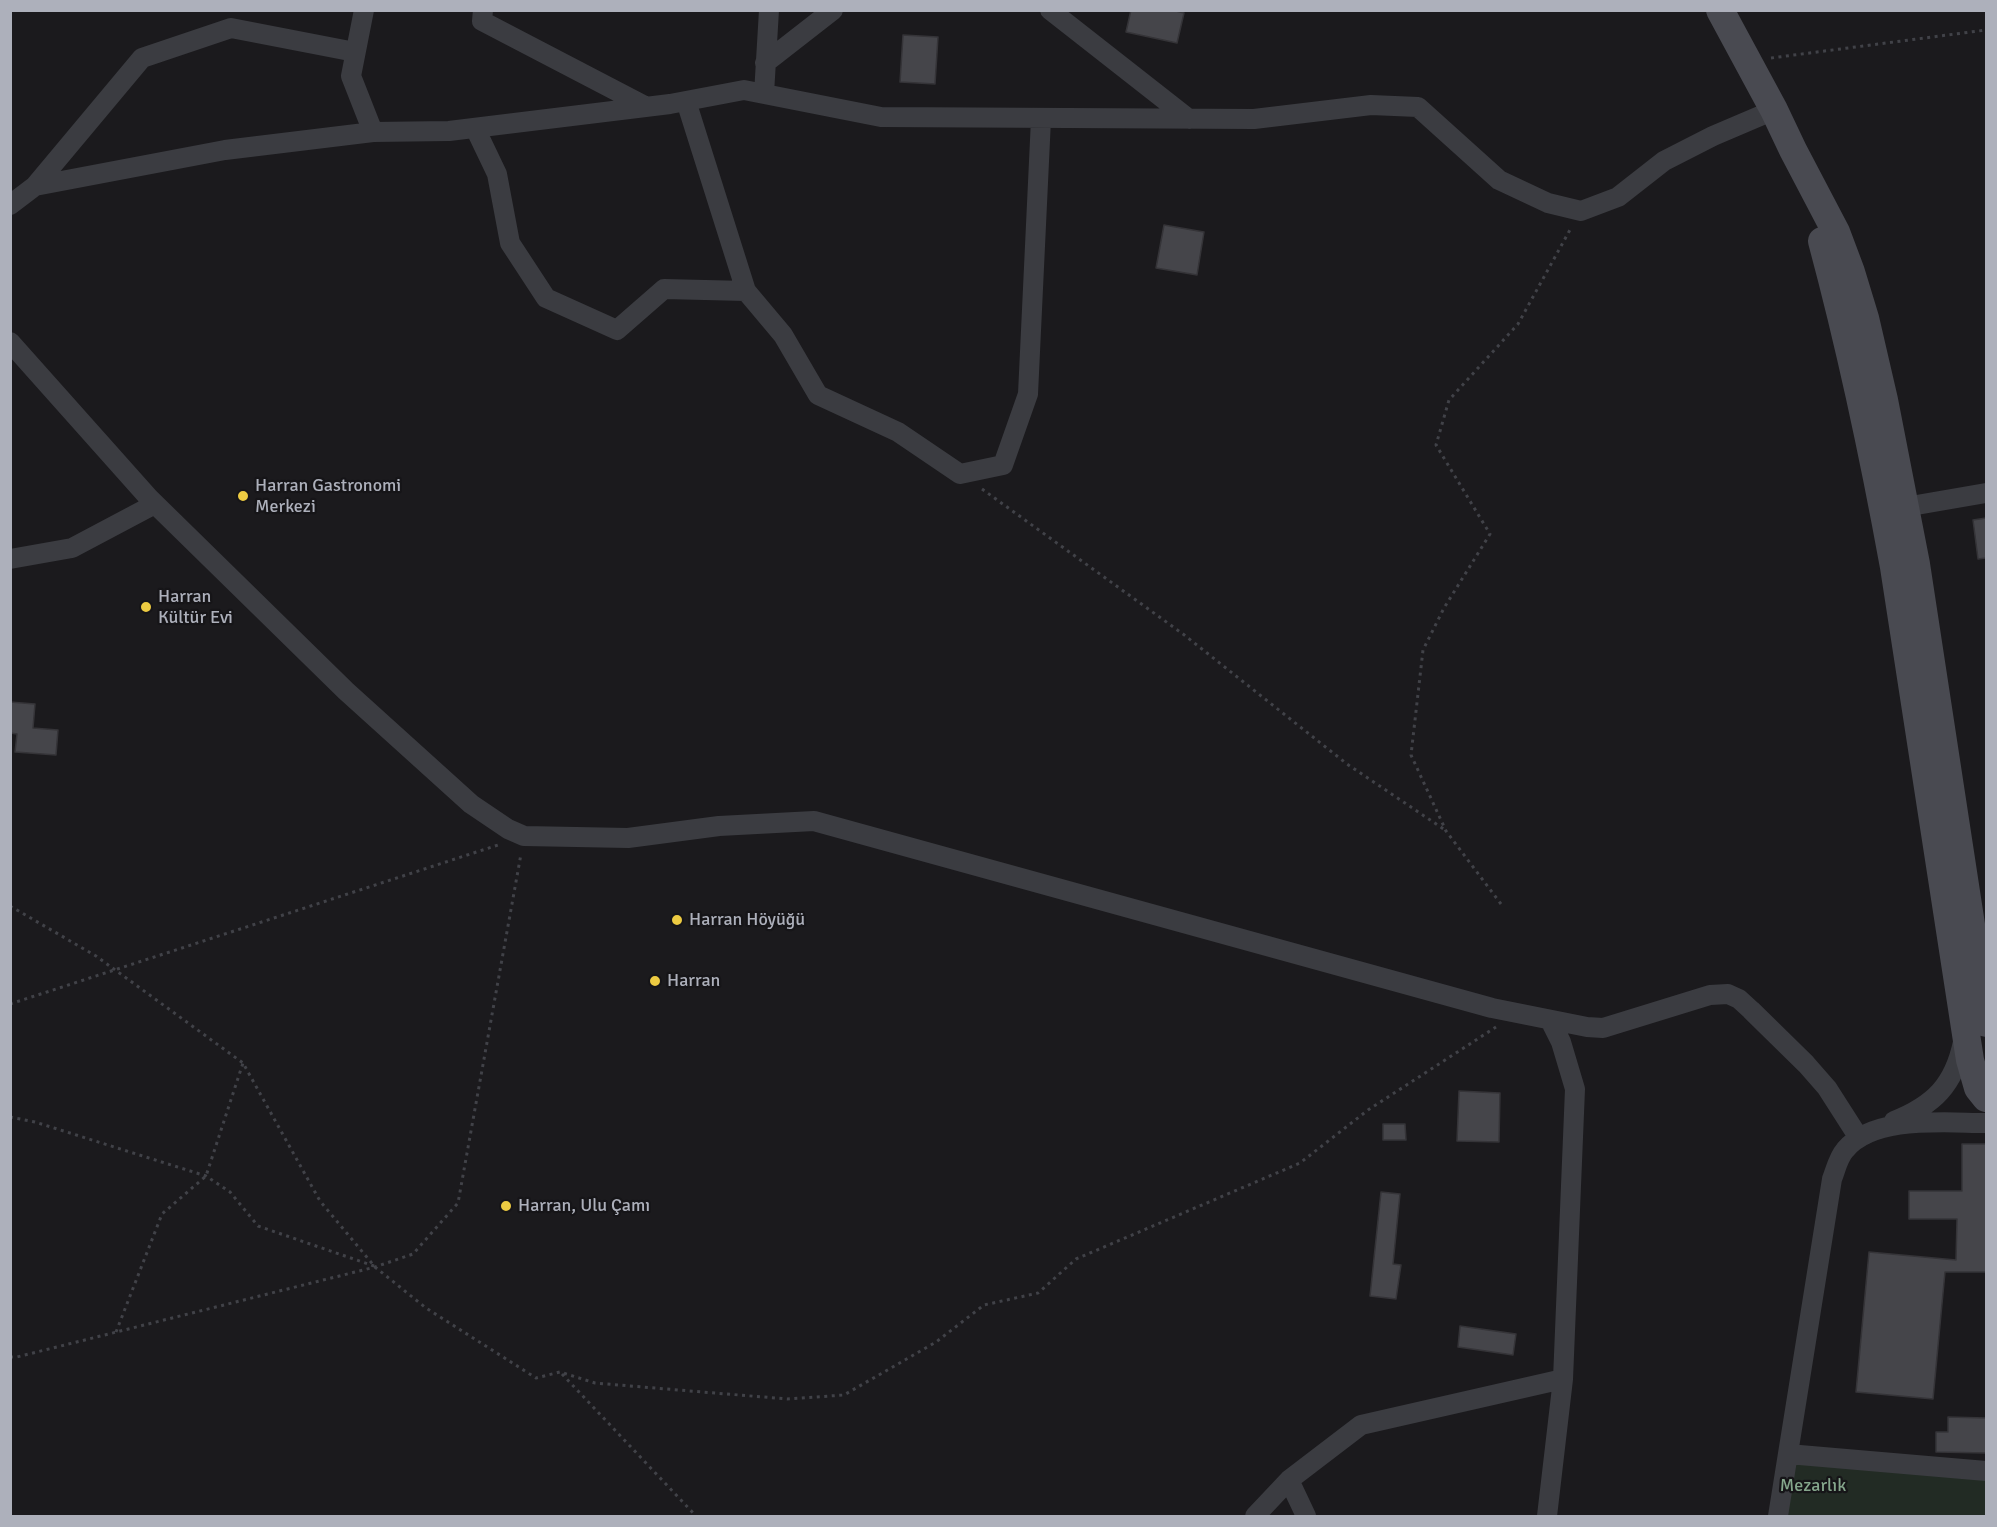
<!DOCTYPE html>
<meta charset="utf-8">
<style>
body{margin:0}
#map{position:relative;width:1997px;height:1527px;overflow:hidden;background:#1b1a1d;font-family:Signika,sans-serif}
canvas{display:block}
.frame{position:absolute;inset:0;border:12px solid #adb0bb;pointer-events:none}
</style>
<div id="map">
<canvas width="1997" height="1527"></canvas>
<div class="frame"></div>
</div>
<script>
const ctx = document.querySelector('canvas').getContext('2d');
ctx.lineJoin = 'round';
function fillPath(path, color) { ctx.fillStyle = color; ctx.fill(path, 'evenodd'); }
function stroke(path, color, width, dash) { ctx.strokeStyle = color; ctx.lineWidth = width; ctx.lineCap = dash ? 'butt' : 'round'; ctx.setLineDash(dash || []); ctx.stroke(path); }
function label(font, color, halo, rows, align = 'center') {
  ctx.font = font + ' Signika,sans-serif'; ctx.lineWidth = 4.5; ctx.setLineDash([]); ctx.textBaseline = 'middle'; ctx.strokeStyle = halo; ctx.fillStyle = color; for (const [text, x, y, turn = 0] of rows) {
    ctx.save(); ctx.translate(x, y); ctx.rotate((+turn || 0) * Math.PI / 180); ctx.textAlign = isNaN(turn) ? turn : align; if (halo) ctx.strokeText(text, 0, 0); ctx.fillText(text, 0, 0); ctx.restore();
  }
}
fillPath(new Path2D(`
 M1788 1454 1986 1471V1516H1778Z`), '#222b24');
const building = new Path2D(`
 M1131 10H1172L1184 13 1177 43 1126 32Z
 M903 35 938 37 935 84 900 82Z
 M1164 225 1204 232 1197 275 1156 268Z
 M1986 518V558L1978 559 1973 520Z
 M10 702 35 704 33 728 58 730 56 755 15 752 17 734 10 733Z
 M1459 1091 1500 1093 1499 1142 1457 1141Z
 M1383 1124H1405L1406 1140H1383Z
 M1962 1144H1986V1272H1945L1933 1399 1856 1392 1869 1252 1956 1260 1957 1219H1909V1191H1962Z
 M1381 1192 1400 1194 1393 1264 1401 1265 1396 1299 1370 1296Z
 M1460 1326 1516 1334 1513 1355 1458 1347Z
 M1948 1417 1986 1418V1453L1936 1452V1432H1948Z`);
fillPath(building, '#45454a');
stroke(building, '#353438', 1.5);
stroke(new Path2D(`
 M1771 58 1986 30
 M982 489 1183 634 1347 764 1445 830
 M1501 904 1446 831 1411 755 1423 650 1444 608 1490 534 1436 445 1449 400 1518 324 1571 228
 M10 906 96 956 243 1063 320 1201 375 1267 426 1308 536 1378 560 1372 595 1383 787 1399 844 1395 936 1342 984 1305 1038 1293 1076 1259 1300 1163 1368 1110 1496 1027
 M10 1004 498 845
 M10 1117 35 1122 206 1176 230 1192 258 1226 374 1266
 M116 1332 162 1214 206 1176 243 1063
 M10 1357H17L375 1267 413 1254 458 1203 521 854
 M562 1374 696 1516`), '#414248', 3, [3, 4.5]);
stroke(new Path2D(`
 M364 10 351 76 373 132
 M483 10 482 21 647 107
 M1050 10 1189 119
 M765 63 833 10
 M764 94 769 10
 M686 101 746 291
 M475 128 497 174 510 243 546 298 617 330 664 289 746 291 783 335 818 395 898 432 960 474 1003 465 1028 394 1041 119
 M35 186 142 58 231 28 355 52
 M10 205 35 186 225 150 373 132 449 131 670 104 744 90 881 117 1254 119 1371 105 1418 107 1499 180 1548 203 1581 211 1618 197 1664 161 1713 136 1774 110
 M10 342 149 498 346 691 471 804 508 829 524 836 628 838 719 826 814 821 1492 1008 1587 1027 1603 1028 1710 995 1728 994 1739 999 1751 1010 1806 1064 1827 1088 1859 1138
 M1905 507 1986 493
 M10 559 72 548 155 504
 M1894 1121C1934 1105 1954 1085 1963 1042
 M1788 1454 1986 1471
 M1289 1480 1306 1516
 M1255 1516 1289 1480 1361 1425 1563 1379 1575 1089 1561 1042 1550 1020
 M1547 1516 1563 1379
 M1778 1516 1832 1179C1836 1169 1838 1158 1845 1150 1874 1115 1945 1123 1986 1123`), '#3b3c41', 20);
stroke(new Path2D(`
 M1720 10 1774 110 1793 150 1836 232 1851 272 1865 318 1884 400 1916 564 1986 1023
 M1822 241C1851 349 1874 457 1894 567L1970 1060 1978 1088 1986 1098`), '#494a51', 28);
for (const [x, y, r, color] of [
 [243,496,6,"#edcb42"],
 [146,607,6,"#edcb42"],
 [677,920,6,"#edcb42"],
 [655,981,6,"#edcb42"],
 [506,1206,6,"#edcb42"]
]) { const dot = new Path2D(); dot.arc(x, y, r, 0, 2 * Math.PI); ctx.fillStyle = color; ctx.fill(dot); stroke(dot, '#161518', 2); }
label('18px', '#adb0bb', '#161518', [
 ["Harran Gastronomi",255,486],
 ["Merkezi",255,507],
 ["Harran",158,597],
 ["Kültür Evi",158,618],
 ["Harran Höyüğü",689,920],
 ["Harran",667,981],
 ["Harran, Ulu Çamı",518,1206]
], 'left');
label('18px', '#85a68c', '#161518', [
 ["Mezarlık",1813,1486]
]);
</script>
